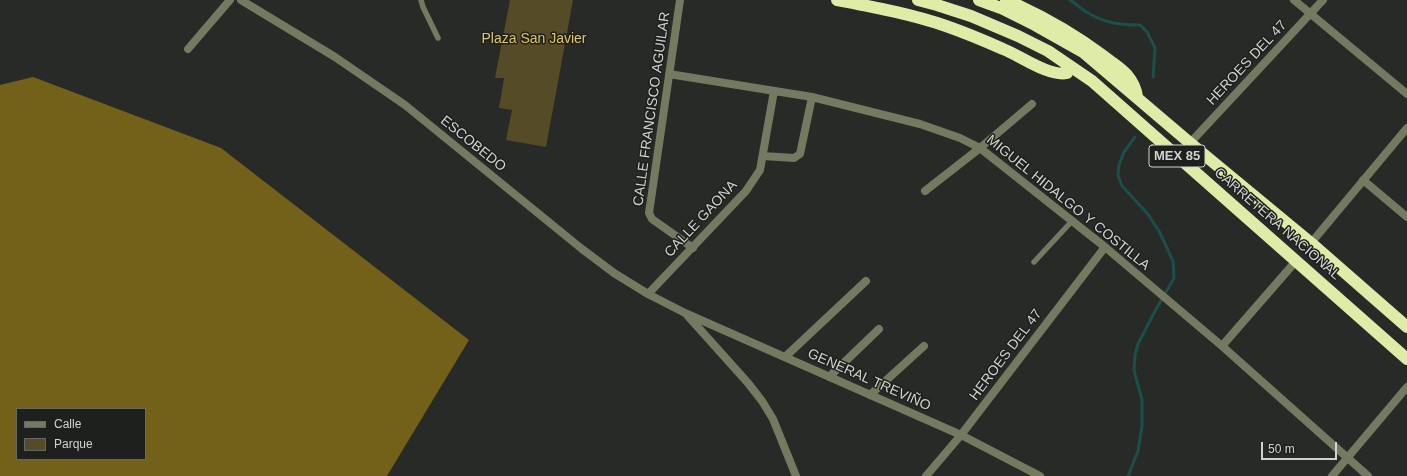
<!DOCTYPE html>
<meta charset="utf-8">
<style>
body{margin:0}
#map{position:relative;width:1407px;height:476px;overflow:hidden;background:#272a26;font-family:Arial,sans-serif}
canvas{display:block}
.legend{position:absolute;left:16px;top:408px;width:130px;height:52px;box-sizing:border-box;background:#1d201d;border:1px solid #656865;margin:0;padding:5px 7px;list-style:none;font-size:12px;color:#d1d3d0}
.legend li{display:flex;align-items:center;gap:8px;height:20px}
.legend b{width:20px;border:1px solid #656865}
.scale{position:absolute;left:1261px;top:442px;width:76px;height:18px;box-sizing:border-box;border:2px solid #d1d3d0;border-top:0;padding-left:5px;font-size:12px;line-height:14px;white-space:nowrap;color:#d1d3d0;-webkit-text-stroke:3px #1d201d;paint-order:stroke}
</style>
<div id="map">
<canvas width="1407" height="476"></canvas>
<ul class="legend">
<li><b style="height:5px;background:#747a5f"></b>Calle</li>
<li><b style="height:11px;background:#564b27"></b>Parque</li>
</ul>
<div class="scale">50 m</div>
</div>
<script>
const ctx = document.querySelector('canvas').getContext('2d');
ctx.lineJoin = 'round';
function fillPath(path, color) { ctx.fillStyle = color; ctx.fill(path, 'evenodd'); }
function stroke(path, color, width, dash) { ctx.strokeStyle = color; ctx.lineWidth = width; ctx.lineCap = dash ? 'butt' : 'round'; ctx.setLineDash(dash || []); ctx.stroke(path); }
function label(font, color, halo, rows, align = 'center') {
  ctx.font = font + ' Arial,sans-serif'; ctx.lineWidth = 3; ctx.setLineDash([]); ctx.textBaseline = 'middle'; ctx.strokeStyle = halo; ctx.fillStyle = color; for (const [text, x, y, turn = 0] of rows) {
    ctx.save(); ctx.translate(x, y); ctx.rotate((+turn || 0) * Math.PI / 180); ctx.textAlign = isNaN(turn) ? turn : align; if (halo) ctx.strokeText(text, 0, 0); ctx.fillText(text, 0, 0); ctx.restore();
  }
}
fillPath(new Path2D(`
 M510 0H573L546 147 506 140 512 110 499 108 504 78H495Z`), '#564b27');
fillPath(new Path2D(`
 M33 77 221 148 469 340 387 476H0V85ZM17 409H145V459H17Z`), '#746119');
stroke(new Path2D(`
 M1070 0C1076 4 1081 9 1088 13 1105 23 1120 25 1140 25L1147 32 1155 48 1153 77
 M1128 476 1138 451 1142 426V400L1134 370 1135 355 1138 344 1154 313 1174 278 1173 261 1159 231 1147 213 1122 186 1118 175 1119 165 1124 152 1135 137`), '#1c4f4b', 3);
stroke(new Path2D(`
 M421 0 423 7 438 38
 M1034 262 1072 221`), '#747a5f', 5.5);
stroke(new Path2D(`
 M241 0 335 57 405 105 582 249 614 273 648 294 685 313 961 435 1040 476
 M680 0 649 213 652 219 693 248
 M1294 0 1407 94
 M188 49 230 0
 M669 74 812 97 920 124 960 138 980 148 1105 247 1222 346 1368 476
 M1190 143 1323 0
 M763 156 794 158 800 154 812 97
 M1363 180 1407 217
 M925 191 980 148 1032 104
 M1311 243 1407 128
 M648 294 746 191 760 170 774 91
 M687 315 748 383 762 401 773 419 796 476
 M1222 346 1296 261
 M785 357 866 281
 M829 377 879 329
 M870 395 924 346
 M926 476 961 435 1105 247
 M1332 476 1407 387`), '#747a5f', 8);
stroke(new Path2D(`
 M837 0C873 7 911 14 946 26 966 33 985 41 1003 49 1021 56 1049 77 1067 73
 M918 0 937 5 971 16 1018 36 1048 51 1092 81 1407 359
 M979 0 1001 8 1035 25 1083 52 1190 143 1311 243 1407 327
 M1006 0C1041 15 1074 34 1105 57 1112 63 1121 68 1127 75 1132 81 1136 88 1137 97`), '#deeca7', 12);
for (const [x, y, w] of [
 [1177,156,56]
]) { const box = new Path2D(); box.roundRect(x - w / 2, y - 11, w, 22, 3); ctx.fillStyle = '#1d201d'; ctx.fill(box); stroke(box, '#d1d3d0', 1); }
label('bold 13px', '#d1d3d0', null, [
 ["MEX 85",1177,156]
]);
label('14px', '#e1c664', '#1d201d', [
 ["Plaza San Javier",534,39]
]);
label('14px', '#d1d3d0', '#1d201d', [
 ["HEROES DEL 47",1247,63,-47],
 ["CALLE FRANCISCO AGUILAR",652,109,-82],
 ["ESCOBEDO",473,144,39],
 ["MIGUEL HIDALGO Y COSTILLA",1068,203,39],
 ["CALLE GAONA",701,219,-47],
 ["CARRETERA NACIONAL",1277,224,41],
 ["HEROES DEL 47",1006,355,-53],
 ["GENERAL TREVIÑO",869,380,24]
]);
</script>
